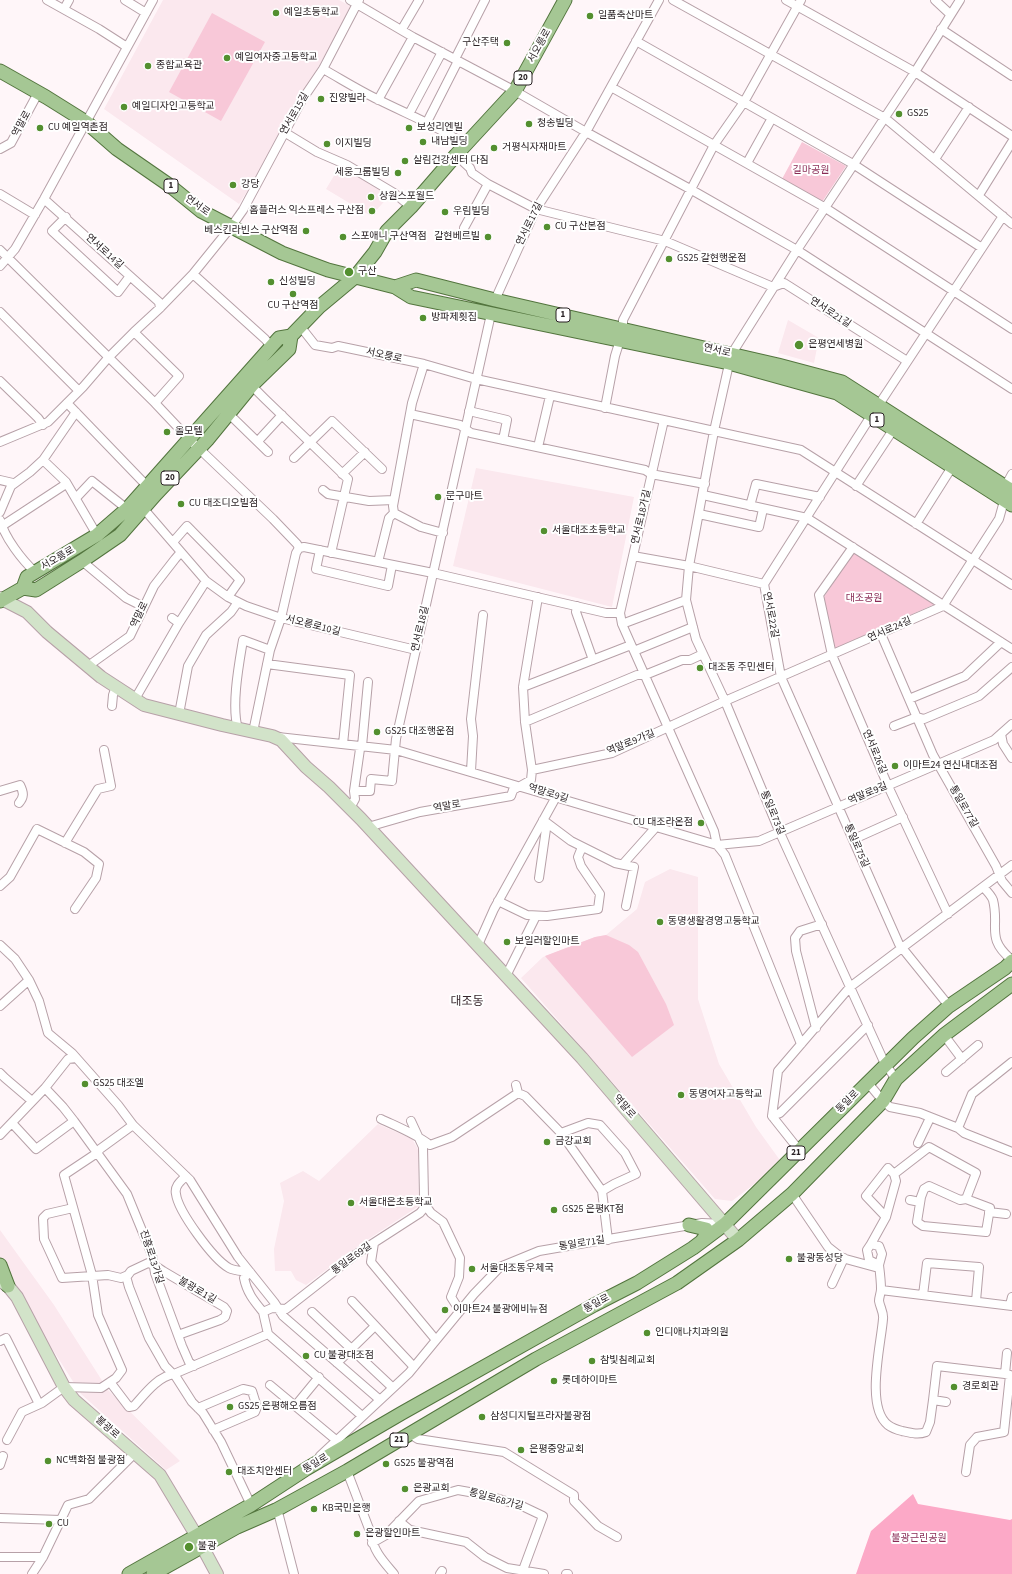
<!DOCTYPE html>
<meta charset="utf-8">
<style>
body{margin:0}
canvas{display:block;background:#fff6f9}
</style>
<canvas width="1012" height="1574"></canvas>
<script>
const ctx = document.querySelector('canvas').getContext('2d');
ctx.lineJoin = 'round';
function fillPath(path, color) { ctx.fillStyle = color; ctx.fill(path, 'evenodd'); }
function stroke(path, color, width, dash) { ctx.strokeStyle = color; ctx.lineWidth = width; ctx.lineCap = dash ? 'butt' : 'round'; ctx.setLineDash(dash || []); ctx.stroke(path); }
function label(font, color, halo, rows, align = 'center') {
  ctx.font = font + ' "Source Sans 3","Noto Sans KR",sans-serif'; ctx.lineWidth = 4; ctx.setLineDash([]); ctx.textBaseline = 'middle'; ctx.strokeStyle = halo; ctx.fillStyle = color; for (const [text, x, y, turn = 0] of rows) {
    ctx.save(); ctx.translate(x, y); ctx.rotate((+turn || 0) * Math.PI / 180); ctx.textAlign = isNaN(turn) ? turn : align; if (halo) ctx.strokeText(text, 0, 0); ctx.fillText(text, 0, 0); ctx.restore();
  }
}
fillPath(new Path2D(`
 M163 0H339L352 7 255 179 239 204 104 109Z
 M341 164 392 193 371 216 326 189Z
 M788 320 819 338 814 363 778 353Z
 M476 468 634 497 612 607 453 566Z
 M670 869 698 877V999L719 1064 756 1127 782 1163 732 1201 715 1199 521 978 543 957 595 937 606 935 637 909 645 882Z
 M378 1124 412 1139 418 1149 419 1206 361 1244 306 1285 296 1280 291 1271H275L274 1249 284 1201 280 1183 303 1171 319 1181Z
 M0 1230 54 1305 108 1390 180 1461 166 1470 81 1394 0 1267Z`), '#fbe8ee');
fillPath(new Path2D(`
 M212 13 265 42 221 121 169 92Z
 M802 142 846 166 822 202 782 179Z
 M854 551 935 604 834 649 824 597Z
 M606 935 629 945 638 952 666 1004 674 1025 632 1057 545 956 595 937Z`), '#f8c8d8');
fillPath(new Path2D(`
 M913 1494 918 1504 1010 1520 1012 1519V1574H856L871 1531Z`), '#fca9c7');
const street = new Path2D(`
 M47 0 99 29 127 47
 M125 0 146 13
 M350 0 413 37 515 91 586 132 690 189 797 250 1012 389
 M673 0 885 118 1012 224
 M786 0 915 72 1012 136
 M935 0 950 14
 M64 9 69 0
 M402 29 419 0
 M941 29 1012 76
 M636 41 853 164 982 248
 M455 59 485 0
 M323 69C341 79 360 91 379 100 409 115 438 126 466 145
 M611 87 824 207 1012 329
 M378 100 413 37
 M409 114 442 52
 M427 122 458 61
 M284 132 317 152 347 165 394 193 411 207
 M0 149 11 143 38 93
 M456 155 470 168 472 173 488 184 536 209 665 241 773 287 784 283 907 361
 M935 159 969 107
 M747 163 772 118
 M0 194 35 215
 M979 195 1012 142
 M44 199 159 302 160 308
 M66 217 52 231 118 292 130 276
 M464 228 488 184
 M0 250 155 403 189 439 273 519 297 544 299 548
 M0 266 15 249 44 199 153 0
 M193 274 265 339 271 346
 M495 300 536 209 586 132 659 0
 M0 312 79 391
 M300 326 315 345 332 348 338 346 424 364 476 379 801 450 1012 585
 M623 328V320L714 145 744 102 801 0
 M134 332 179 376 155 403
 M424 364 412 403 393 506 394 513 421 527 443 533
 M0 381 38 418 43 425
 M253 384 256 390 265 399 348 479 331 553
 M67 403 147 486
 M878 406 1003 216
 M605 408 615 356 620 340
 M469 411 507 420 503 440
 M229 414 268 452
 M410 414 460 425 471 433 645 470 651 474 705 484
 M871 416 764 584 781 677 899 944 949 1006
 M664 420 620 613 622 624 714 831 717 845 725 855 801 1044
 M258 441 282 415
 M0 442 48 422 83 387 108 358 134 332 160 308 193 274 231 227 243 210 302 100 323 69 359 0
 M538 447 550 396
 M294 458 332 421 382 469
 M43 460 66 482 97 535
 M342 474 365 452
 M0 480 13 483
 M856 486 893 430
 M1005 487 1012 474
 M323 490 328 494 369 501 394 500
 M703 495 807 518 1012 649
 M76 498 92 481 127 509
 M750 506 756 484 820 497
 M143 508 206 581 228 597 246 606 281 618 416 650
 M0 512 11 486 30 472 43 460 76 412
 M699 514 759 527 763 509
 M0 520C5 538 22 560 35 572
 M916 524 952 467
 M0 528 2 526 66 484
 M173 542 187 526 240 580 228 597
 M853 547 819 595 832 655 888 786 948 914
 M320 550 316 569 388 586 392 565
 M633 556 689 566 764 584
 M82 561 126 598 144 607
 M378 562 389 518 394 513
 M577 606 576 612 593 660
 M179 623 206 581
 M622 624 686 600
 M881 634 933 755 996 866 1002 881 1012 893
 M634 651 693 627
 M267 664 350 675 343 744
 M88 666 130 636 154 586 175 559 181 552
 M523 687 631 645
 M135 699 179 623 172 618
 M909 699 965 676 1001 642
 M112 706 113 695 116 687
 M179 714 188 666 206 635 231 612 238 602
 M525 722 637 675H645L682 660H690L703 654
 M894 726 917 717 924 719 979 696 1012 667
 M238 729C231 706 239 664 243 640L270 650
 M253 732 270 650 281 618 296 553 299 548 304 547 433 573 606 613H620
 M1001 734 1003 744 1012 758
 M278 737 396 750 717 845 759 841 994 740 1012 724
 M532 770 525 722 523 687 538 597
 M471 771 473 736 471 719 483 615
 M0 791 20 785C24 793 24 797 19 803
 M354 791H370L371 779 392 781 396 739 491 314
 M350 808 355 799 354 791 360 749 362 746 368 682
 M368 827 420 812 511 796 513 790 531 780 532 770 612 753 725 701 943 606 999 519 1004 501
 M854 839 903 817
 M65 843 98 789 111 786 104 750
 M623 864 656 827
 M539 878 546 829 543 820 571 841 615 863 634 867 626 906
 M0 886 10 877 37 829 84 852 99 864 96 878 75 909
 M983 887C986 890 991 895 993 900 1000 927 985 938 1012 960
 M498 901 527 915 547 916 598 909 600 894 581 866 578 857 582 847
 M0 945 15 959 29 980 39 1001 48 1033 72 1053 118 1105 133 1125 190 1180 238 1257 274 1302 283 1316 380 1400
 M478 945 494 909 556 797
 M506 976 536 916
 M0 1006 29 980
 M816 1028 796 951 795 938 800 931 822 924
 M944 1035 962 1059
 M946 1072 978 1045
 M0 1073 5 1078 32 1101
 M896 1079 885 1064 780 833 725 701 696 639 686 600 689 566 714 431 731 355 797 250 915 72 960 0
 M868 1083 883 1101 890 1107 920 1113 958 1128 964 1133 1012 1152
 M45 1088 63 1107 74 1121 127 1194 152 1255 155 1273 182 1346 189 1362 194 1366
 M518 1093 525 1096 561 1133 602 1191 608 1240
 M772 1116 780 1113 868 1025
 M381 1119C398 1127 416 1134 430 1145L452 1137 518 1093 516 1085
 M411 1121 423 1147 424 1197 426 1206 431 1213 443 1222 460 1258 459 1277 451 1297 460 1311
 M12 1123 36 1149 74 1121
 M958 1128 972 1094 1012 1062
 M561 1133 588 1123 600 1125 625 1153 636 1174 614 1184 602 1191
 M0 1135 45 1088 68 1059 76 1058
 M918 1143 930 1118
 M799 1150 772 1116 778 1071 850 987 1012 865
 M894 1174 929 1147 976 1173 966 1199 960 1200 929 1186 924 1189 921 1197 917 1222 923 1226 986 1232 990 1208 966 1199
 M186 1176C181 1181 174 1186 176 1194 178 1211 213 1259 229 1268 234 1271 244 1271 250 1272L244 1278C247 1293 254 1301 263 1312L272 1308 286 1309 355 1255 420 1213 426 1206
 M792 1194 828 1247 842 1258 875 1267 879 1265 882 1254 879 1246 871 1244 867 1250 869 1260 879 1265C880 1273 881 1281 881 1289 881 1293 879 1297 879 1301 880 1307 884 1313 883 1319 881 1345 865 1407 888 1425 892 1428 898 1430 902 1431 911 1433 918 1435 926 1432L930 1422 933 1400 946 1402
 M910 1200 920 1202
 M73 1208 47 1214 43 1218 44 1239 62 1278 108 1275 121 1278 128 1275 131 1271 148 1263 154 1265 163 1271 224 1307 227 1311 225 1317 220 1320 178 1335
 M989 1212 1006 1214
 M374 1243 371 1262 436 1340
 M871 1244 886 1217 866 1196 888 1168 894 1174 896 1181 886 1217
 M126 1276 129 1287 149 1338 165 1366 176 1377 192 1402 203 1413 221 1442 251 1505
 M832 1284 844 1258
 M881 1290 1012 1306
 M923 1295 927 1263 979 1267 976 1301
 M352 1301 414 1367
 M1010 1305 1012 1297
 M263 1312 268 1334
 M312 1312 393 1388
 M268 1334 362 1416
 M0 1341 6 1338 39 1404
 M337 1363 375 1326
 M110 1382 129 1407 134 1406C144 1395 158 1376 174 1374L268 1334
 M270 1385 336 1440
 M933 1400 937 1366 1005 1374 1007 1353
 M296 1405 319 1377
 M198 1408 243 1389 252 1391 257 1407 255 1412 213 1430
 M410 1434 418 1439 504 1452 574 1495V1501L598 1526 617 1537
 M7 1440 22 1412 42 1403 64 1387 101 1388 116 1378 122 1370 98 1315 92 1275 64 1175 97 1153 100 1149 133 1125
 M320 1456 409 1373 474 1294 500 1267 539 1251 702 1223 725 1224
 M0 1465 3 1456
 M347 1471 371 1534C373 1551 384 1562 394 1574
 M966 1472 970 1445 977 1437 1004 1432 1010 1375 1005 1374
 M276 1510 279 1516 294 1574
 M0 1518 61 1520
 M399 1521 410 1530 466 1542 485 1557 507 1568 544 1574
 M372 1543 386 1535 419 1501 458 1490 486 1495 522 1506 543 1516 523 1570
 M0 1557H43
 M32 1574 43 1557 68 1505 89 1499 135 1453
 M440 1574 442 1571
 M566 1574H568`);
const secondary = new Path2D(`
 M0 598 27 612 47 632 101 677 144 705 222 725 272 736 281 740 306 767 329 787 361 819 582 1058 738 1240
 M1 1281 8 1286 17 1297 64 1387 74 1400 160 1475 196 1535 217 1574`);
const primary = new Path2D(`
 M0 71 46 97 86 122 117 149 169 185 201 211 282 253 328 270 395 287 411 297 729 363 837 393 1012 505
 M395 287 416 280 495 300 778 365 842 382 1012 491
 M23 588 36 590 82 561 120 535 156 494 208 439 253 384 289 349 291 336
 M0 601 23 588 27 577 97 535 127 509 279 338 291 336 319 307 355 277 375 252 387 231 411 207 456 155 515 91 565 0
 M689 1225 706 1229V1235L702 1241
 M0 1265 8 1286
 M129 1574 251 1505 306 1469 402 1413 594 1305 637 1283 693 1248 725 1224 913 1038 949 1006 1005 968 1012 961
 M153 1574 237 1527 276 1510 347 1471 536 1359 677 1283 738 1240 792 1194 883 1101 896 1079 944 1035 1012 984`);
stroke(street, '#b7a1a8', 10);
stroke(secondary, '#b7a1a8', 14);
stroke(primary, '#53753e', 15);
stroke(street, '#fff', 8);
stroke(secondary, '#d2e3c9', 12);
stroke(primary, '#a5c794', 13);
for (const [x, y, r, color] of [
 [276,13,4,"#538f2f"],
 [590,16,4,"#538f2f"],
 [507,43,4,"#538f2f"],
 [227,58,4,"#538f2f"],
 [148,66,4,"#538f2f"],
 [321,99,4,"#538f2f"],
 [124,107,4,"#538f2f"],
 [899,114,4,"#538f2f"],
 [529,124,4,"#538f2f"],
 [40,128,4,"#538f2f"],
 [409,128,4,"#538f2f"],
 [423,142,4,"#538f2f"],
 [327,144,4,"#538f2f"],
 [494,148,4,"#538f2f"],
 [405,161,4,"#538f2f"],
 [398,173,4,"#538f2f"],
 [233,185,4,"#538f2f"],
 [371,197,4,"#538f2f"],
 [372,211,4,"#538f2f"],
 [445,212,4,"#538f2f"],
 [547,227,4,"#538f2f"],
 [306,231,4,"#538f2f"],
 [343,237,4,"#538f2f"],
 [488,237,4,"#538f2f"],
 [669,259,4,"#538f2f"],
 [349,272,5,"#538f2f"],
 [271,282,4,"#538f2f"],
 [293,294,4,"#538f2f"],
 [423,318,4,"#538f2f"],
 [799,345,5,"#538f2f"],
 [167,432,4,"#538f2f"],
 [438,497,4,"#538f2f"],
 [181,504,4,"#538f2f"],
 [544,531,4,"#538f2f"],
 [700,668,4,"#538f2f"],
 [377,732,4,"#538f2f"],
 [895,766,4,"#538f2f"],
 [701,823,4,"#538f2f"],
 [660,922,4,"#538f2f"],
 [507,942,4,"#538f2f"],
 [85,1084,4,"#538f2f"],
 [681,1095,4,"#538f2f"],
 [547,1142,4,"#538f2f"],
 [351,1203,4,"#538f2f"],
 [554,1210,4,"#538f2f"],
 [789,1259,4,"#538f2f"],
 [472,1269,4,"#538f2f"],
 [445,1310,4,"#538f2f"],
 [647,1333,4,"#538f2f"],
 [306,1356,4,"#538f2f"],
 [592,1361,4,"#538f2f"],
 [554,1381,4,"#538f2f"],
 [954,1387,4,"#538f2f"],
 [230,1407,4,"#538f2f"],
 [482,1417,4,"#538f2f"],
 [521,1450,4,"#538f2f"],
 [48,1461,4,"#538f2f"],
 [386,1464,4,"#538f2f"],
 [229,1472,4,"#538f2f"],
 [405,1489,4,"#538f2f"],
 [314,1509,4,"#538f2f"],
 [49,1524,4,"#538f2f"],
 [357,1534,4,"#538f2f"],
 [189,1547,5,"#538f2f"]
]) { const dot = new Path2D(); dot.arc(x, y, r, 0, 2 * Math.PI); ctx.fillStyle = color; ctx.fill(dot); stroke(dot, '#fff', 1.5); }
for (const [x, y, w] of [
 [523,78,18],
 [171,186,14],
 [563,315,14],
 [877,420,14],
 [170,478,18],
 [796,1153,18],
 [399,1440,18]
]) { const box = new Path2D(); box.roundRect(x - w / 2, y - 7, w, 14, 3); ctx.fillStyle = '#fff'; ctx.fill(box); stroke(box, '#2a2225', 1); }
label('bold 9px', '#2a2225', null, [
 ["20",523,78],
 ["1",171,186],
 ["1",563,315],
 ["1",877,420],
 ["20",170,478],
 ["21",796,1153],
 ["21",399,1440]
]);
label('10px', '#2a2225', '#fff', [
 ["예일초등학교",284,13],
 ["일품축산마트",598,16],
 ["구산주택",499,43,"right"],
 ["예일여자중고등학교",235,58],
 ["종합교육관",156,66],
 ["진양빌라",329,99],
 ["예일디자인고등학교",132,107],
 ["GS25",907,114],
 ["청송빌딩",537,124],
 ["CU 예일역촌점",48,128],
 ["보성리엔빌",417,128],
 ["내남빌딩",431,142],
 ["이지빌딩",335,144],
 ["거평식자재마트",502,148],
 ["살림건강센터 다짐",413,161],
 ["세웅그룹빌딩",390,173,"right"],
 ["강당",241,185],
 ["상원스포월드",379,197],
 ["홈플러스 익스프레스 구산점",364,211,"right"],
 ["우림빌딩",453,212],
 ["CU 구산본점",555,227],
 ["베스킨라빈스 구산역점",298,231,"right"],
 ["스포애니 구산역점",351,237],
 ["갈현베르빌",480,237,"right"],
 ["GS25 갈현행운점",677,259],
 ["구산",358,272],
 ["신성빌딩",279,282],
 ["CU 구산역점",293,306,"center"],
 ["방파제횟집",431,318],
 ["은평연세병원",808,345],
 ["올모텔",175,432],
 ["문구마트",446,497],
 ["CU 대조디오빌점",189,504],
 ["서울대조초등학교",552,531],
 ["대조동 주민센터",708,668],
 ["GS25 대조행운점",385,732],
 ["이마트24 연신내대조점",903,766],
 ["CU 대조라온점",693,823,"right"],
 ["동명생활경영고등학교",668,922],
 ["보일러할인마트",515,942],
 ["GS25 대조엘",93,1084],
 ["동명여자고등학교",689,1095],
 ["금강교회",555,1142],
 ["서울대은초등학교",359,1203],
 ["GS25 은평KT점",562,1210],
 ["불광동성당",797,1259],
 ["서울대조동우체국",480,1269],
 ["이마트24 불광에비뉴점",453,1310],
 ["인디애나치과의원",655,1333],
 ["CU 불광대조점",314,1356],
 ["참빛침례교회",600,1361],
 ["롯데하이마트",562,1381],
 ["경로회관",962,1387],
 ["GS25 은평해오름점",238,1407],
 ["삼성디지털프라자불광점",490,1417],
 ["은평중앙교회",529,1450],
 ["NC백화점 불광점",56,1461],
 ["GS25 불광역점",394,1464],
 ["대조치안센터",237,1472],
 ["은광교회",413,1489],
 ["KB국민은행",322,1509],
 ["CU",57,1524],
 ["은광할인마트",365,1534],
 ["불광",198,1547]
], 'left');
label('10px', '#2a2225', '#fff', [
 ["서오릉로",540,46,-61],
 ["연서로15길",295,114,-60],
 ["역말로",22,124,-61],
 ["연서로",197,206,36],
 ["연서로17길",530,224,-64],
 ["연서로14길",104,252,42],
 ["연서로21길",830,313,33],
 ["연서로",717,351,13],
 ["서오릉로",384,356,12],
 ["연서로18가길",642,517,-77],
 ["서오릉로",58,559,-30],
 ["역말로",140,615,-64],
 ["연서로22길",770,615,79],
 ["서오릉로10길",313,626,14],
 ["연서로18길",421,629,-77],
 ["연서로24길",890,630,-24],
 ["역말로9가길",631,743,-22],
 ["연서로26길",874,752,67],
 ["역말로9길",548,794,17],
 ["역말로9길",868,794,-23],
 ["역말로",447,807,-10],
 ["통일로77길",963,807,60],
 ["통일로73길",772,813,67],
 ["통일로75길",856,846,66],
 ["통일로",848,1102,-45],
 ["역말로",624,1107,49],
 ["통일로71길",582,1244,-9],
 ["진흥로13가길",151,1257,72],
 ["통일로69길",352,1259,-36],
 ["불광로1길",197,1291,30],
 ["통일로",597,1304,-28],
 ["불광로",107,1428,41],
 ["통일로",316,1464,-31],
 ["통일로68가길",496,1500,15]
]);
label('10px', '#892c56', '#fff', [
 ["길마공원",811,171],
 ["대조공원",864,599],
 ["불광근린공원",919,1539]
]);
label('12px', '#37262c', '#fff', [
 ["대조동",467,1002]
]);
</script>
